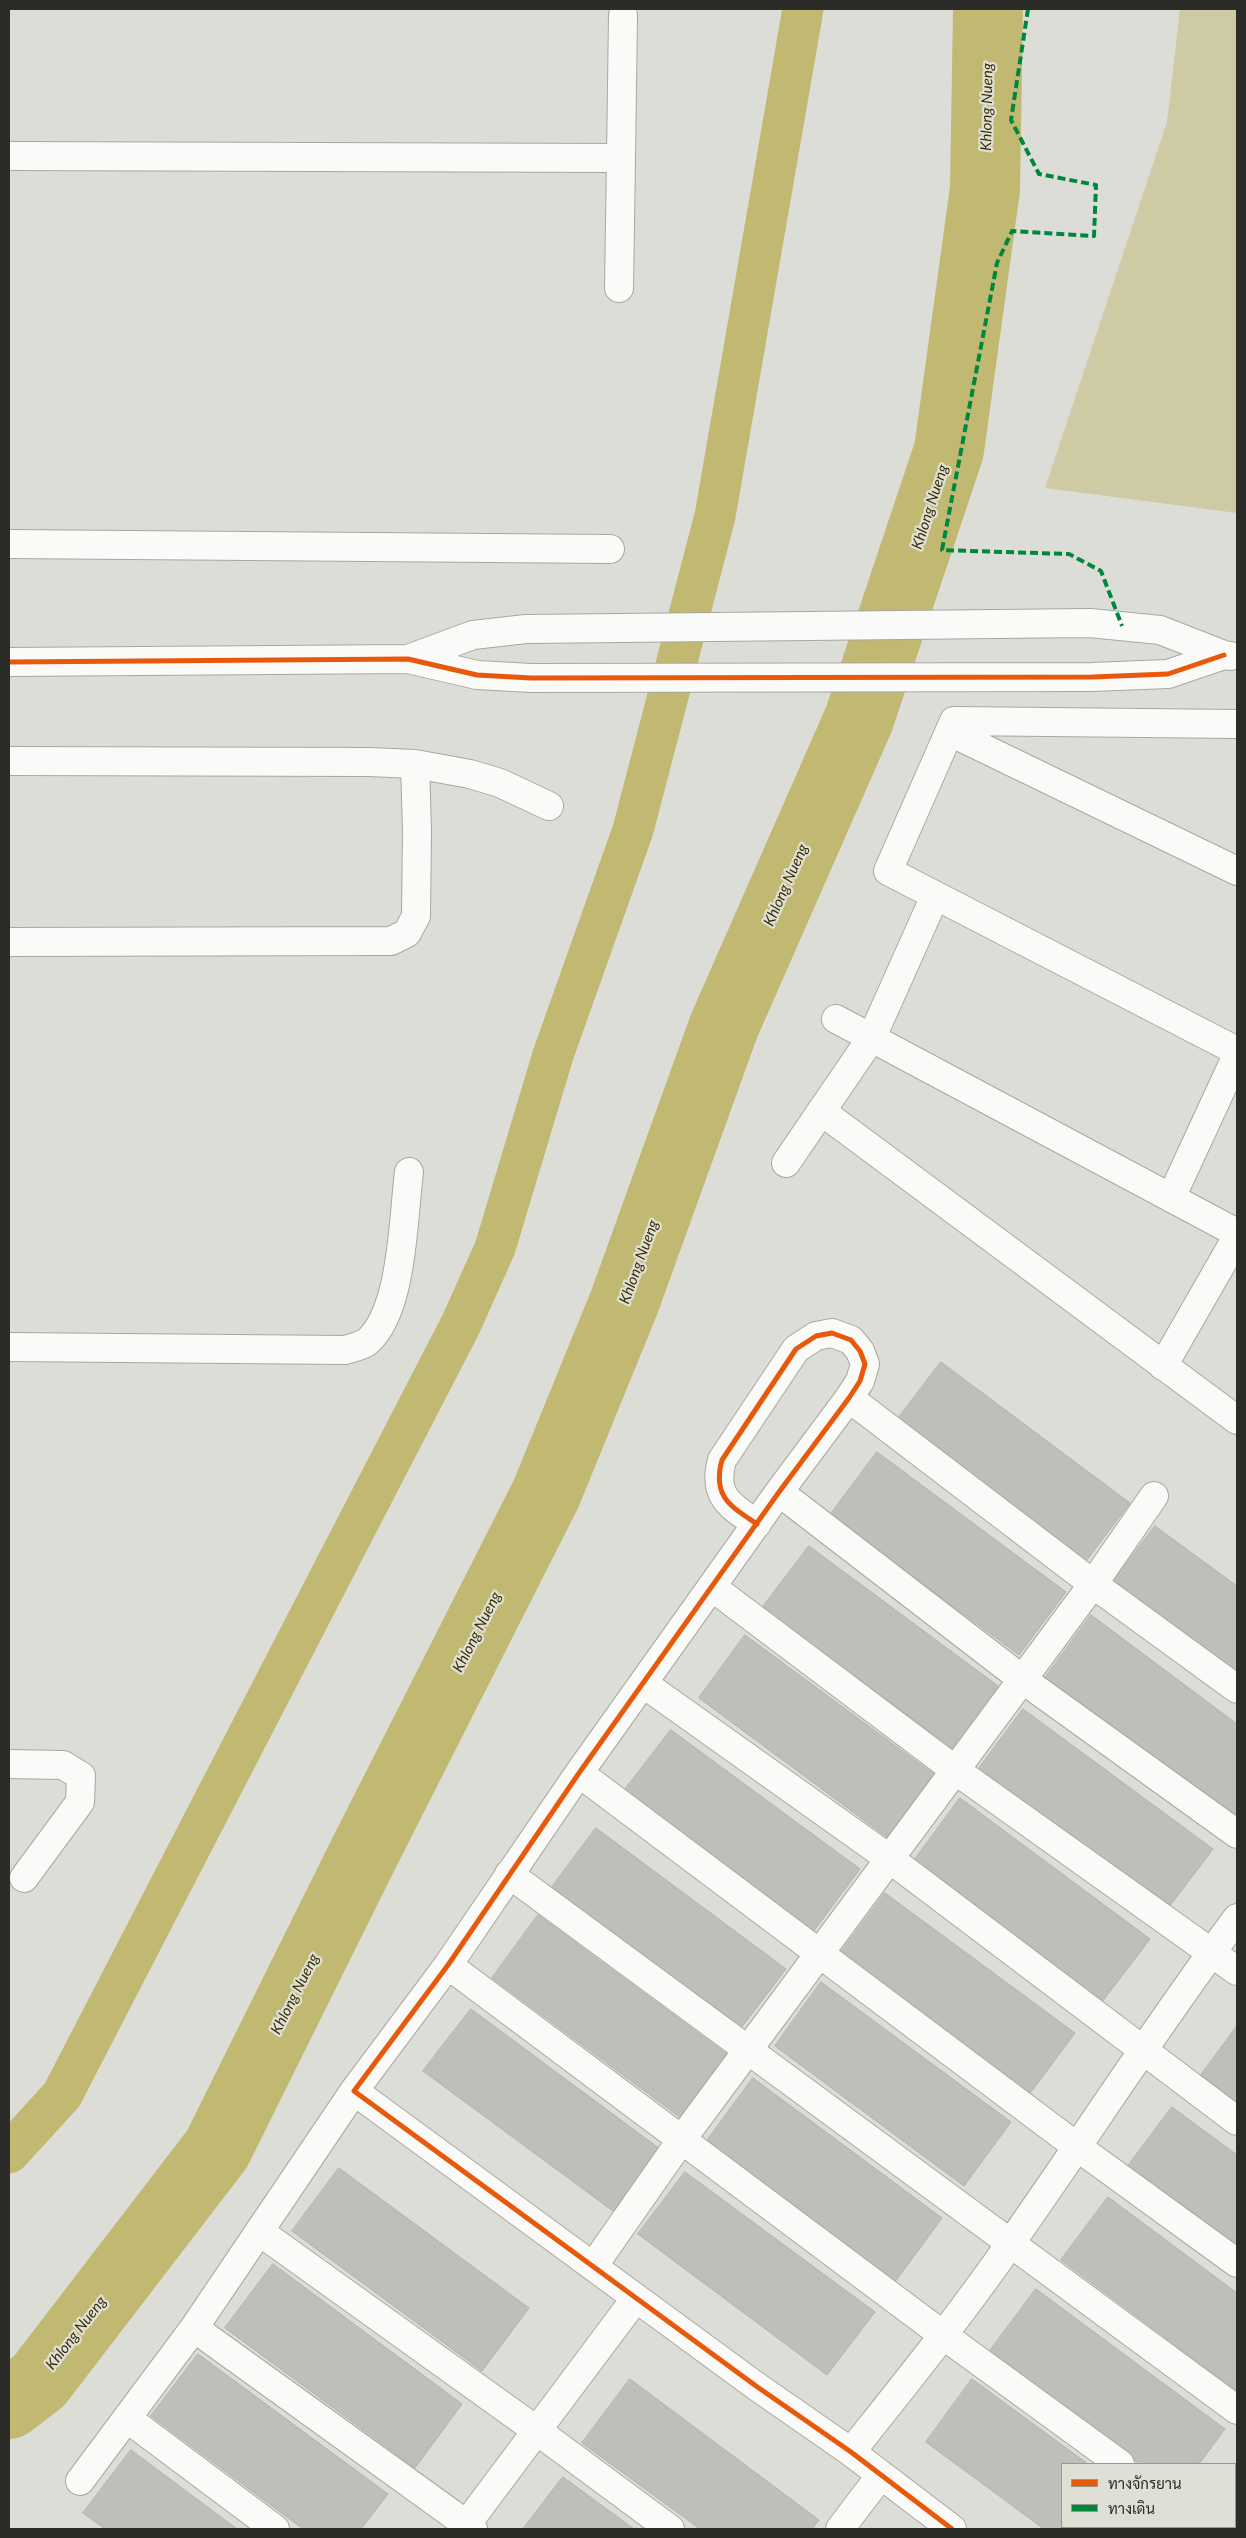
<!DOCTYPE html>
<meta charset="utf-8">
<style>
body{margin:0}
#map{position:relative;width:1246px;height:2538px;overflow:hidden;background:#ddddd8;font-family:Lato,Sarabun,sans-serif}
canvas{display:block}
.frame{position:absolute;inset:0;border:10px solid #2b2b27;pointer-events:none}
.legend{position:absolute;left:1061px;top:2463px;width:175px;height:65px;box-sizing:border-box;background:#e0dfd5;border:1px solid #98978f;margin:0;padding:6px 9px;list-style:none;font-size:15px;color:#2b2b27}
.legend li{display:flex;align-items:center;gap:10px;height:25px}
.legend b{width:25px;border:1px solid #98978f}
</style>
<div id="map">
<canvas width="1246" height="2538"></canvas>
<div class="frame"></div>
<ul class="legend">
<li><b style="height:6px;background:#e8590c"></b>ทางจักรยาน</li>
<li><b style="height:6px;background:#00873e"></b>ทางเดิน</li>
</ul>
</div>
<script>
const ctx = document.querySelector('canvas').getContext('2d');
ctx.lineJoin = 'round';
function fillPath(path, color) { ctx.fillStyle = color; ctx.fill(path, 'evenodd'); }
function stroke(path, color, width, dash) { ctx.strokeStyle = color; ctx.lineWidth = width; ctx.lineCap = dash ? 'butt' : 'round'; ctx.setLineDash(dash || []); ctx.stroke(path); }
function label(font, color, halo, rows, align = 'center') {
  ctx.font = font + ' Lato,sans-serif'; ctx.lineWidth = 4.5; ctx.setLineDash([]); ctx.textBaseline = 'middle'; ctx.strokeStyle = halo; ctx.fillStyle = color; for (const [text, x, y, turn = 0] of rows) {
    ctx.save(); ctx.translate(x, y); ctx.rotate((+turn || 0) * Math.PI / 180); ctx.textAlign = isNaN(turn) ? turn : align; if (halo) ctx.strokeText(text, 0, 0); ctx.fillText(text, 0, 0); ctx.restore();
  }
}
fillPath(new Path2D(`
 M1180 9H1237V513L1045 488 1167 122Z`), '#cecaa4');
stroke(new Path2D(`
 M9 2153 62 2095 461 1324 495 1248 553 1055 633 830 715 516 803 9`), '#c1b972', 41);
stroke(new Path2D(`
 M9 2404 39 2381 217 2149 363 1855 546 1494 624 1303 724 1026 859 719 949 450 985 189 988 9`), '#c1b972', 70);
const building = new Path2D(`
 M941 1362 1130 1503 1083 1565 893 1425Z
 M877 1452 1066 1592 1019 1655 830 1515Z
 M1155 1526 1237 1586V1684L1108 1588Z
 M809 1546 998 1686 952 1748 762 1608Z
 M1091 1615 1237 1724V1814L1234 1819 1044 1679Z
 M745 1635 935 1775 888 1838 699 1698Z
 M1023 1709 1213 1849 1166 1911 977 1771Z
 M671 1730 860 1869 813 1932 623 1792Z
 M960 1798 1150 1939 1102 2002 913 1862Z
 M596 1828 786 1969 738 2032 549 1891Z
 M885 1893 1075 2033 1028 2096 838 1956Z
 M538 1915 728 2055 681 2118 492 1978Z
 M821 1982 1011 2122 964 2186 775 2046Z
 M471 2009 660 2149 613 2211 423 2071Z
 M1237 2026V2102L1201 2075Z
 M753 2078 942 2218 895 2282 706 2142Z
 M1172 2107 1237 2155V2254L1125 2170Z
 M339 2168 529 2308 482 2371 292 2231Z
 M685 2172 875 2312 827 2375 638 2234Z
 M1108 2197 1237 2293V2391L1061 2260Z
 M273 2264 462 2404 415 2468 225 2328Z
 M1036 2289 1225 2429 1199 2464H1140L989 2352Z
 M198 2354 388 2494 361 2529H303L151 2416Z
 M630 2379 819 2520 812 2529H700L582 2443Z
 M972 2379 1088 2464H1062V2527H1156L1154 2529H1044L926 2442Z
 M131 2450 237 2529H105L83 2513Z
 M563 2477 634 2529H523Z`);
fillPath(building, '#bebeba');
stroke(building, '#b2b1ad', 1);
const minor = new Path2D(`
 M9 156 621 158 619 288
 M621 158 623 15
 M9 544 610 549
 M408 659 473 635 526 629 1090 623 1160 630 1224 655 1231 656
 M9 662 408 659 477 675 531 678 1092 677 1168 674 1224 655
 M1237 724 954 721 888 871 1237 1051
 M950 732 1237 871
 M9 761 369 762 415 764 417 831 416 916 407 933 391 941 9 942
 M415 764 470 774 500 783 549 806
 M836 1019 1237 1233
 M821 1111 1237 1420
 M786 1163 872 1037 935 896
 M1171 1198 1237 1055
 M9 1347 345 1350C352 1348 361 1346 367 1342 403 1311 403 1219 409 1172
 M1163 1366 1237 1237
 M849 1398 1093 1584 1237 1689
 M779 1492 1022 1679 1237 1834
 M757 1524C730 1506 712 1496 722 1460L796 1349 816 1336 832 1333 851 1340 860 1351 865 1364 860 1381 849 1398 779 1492 579 1773 448 1965 354 2091 756 2386 851 2452 952 2529
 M712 1587 955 1770 1237 1971
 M644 1684 890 1859 1237 2121
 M9 1764 63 1765 81 1776 80 1802 24 1878
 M579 1773 1076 2146 1237 2263
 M509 1874C753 2051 994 2232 1237 2410
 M448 1965 943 2335 1120 2464
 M260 2232 536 2430 670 2529
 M594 2265 682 2139 1093 1584 1154 1496
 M194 2328 473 2529
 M128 2419 275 2529
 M851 2452C905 2384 960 2316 1010 2244 1086 2136 1158 2024 1237 1918
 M80 2481 194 2328 354 2091
 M463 2529 636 2298
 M840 2529 881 2475`);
stroke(minor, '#a7a7a3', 30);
stroke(minor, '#fafaf9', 28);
stroke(new Path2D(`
 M1028 9 1011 120 1039 174 1096 185 1094 236 1012 231 997 263 942 550 1069 554 1101 571 1122 626`), '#00873e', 4, [8, 4]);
stroke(new Path2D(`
 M9 662 408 659 477 675 531 678 1092 677 1168 674 1224 655
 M757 1524C730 1506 712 1496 722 1460L796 1349 816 1336 832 1333 851 1340 860 1351 865 1364 860 1381 849 1398 779 1492 579 1773 448 1965 354 2091 756 2386 851 2452 952 2529`), '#e8590c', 5);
label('italic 15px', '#342f03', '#e0dfd5', [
 ["Khlong Nueng",987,107,-89],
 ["Khlong Nueng",930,507,-72],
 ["Khlong Nueng",786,885,-66],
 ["Khlong Nueng",639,1262,-70],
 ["Khlong Nueng",477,1632,-63],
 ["Khlong Nueng",295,1994,-63],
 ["Khlong Nueng",76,2333,-52]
]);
</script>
